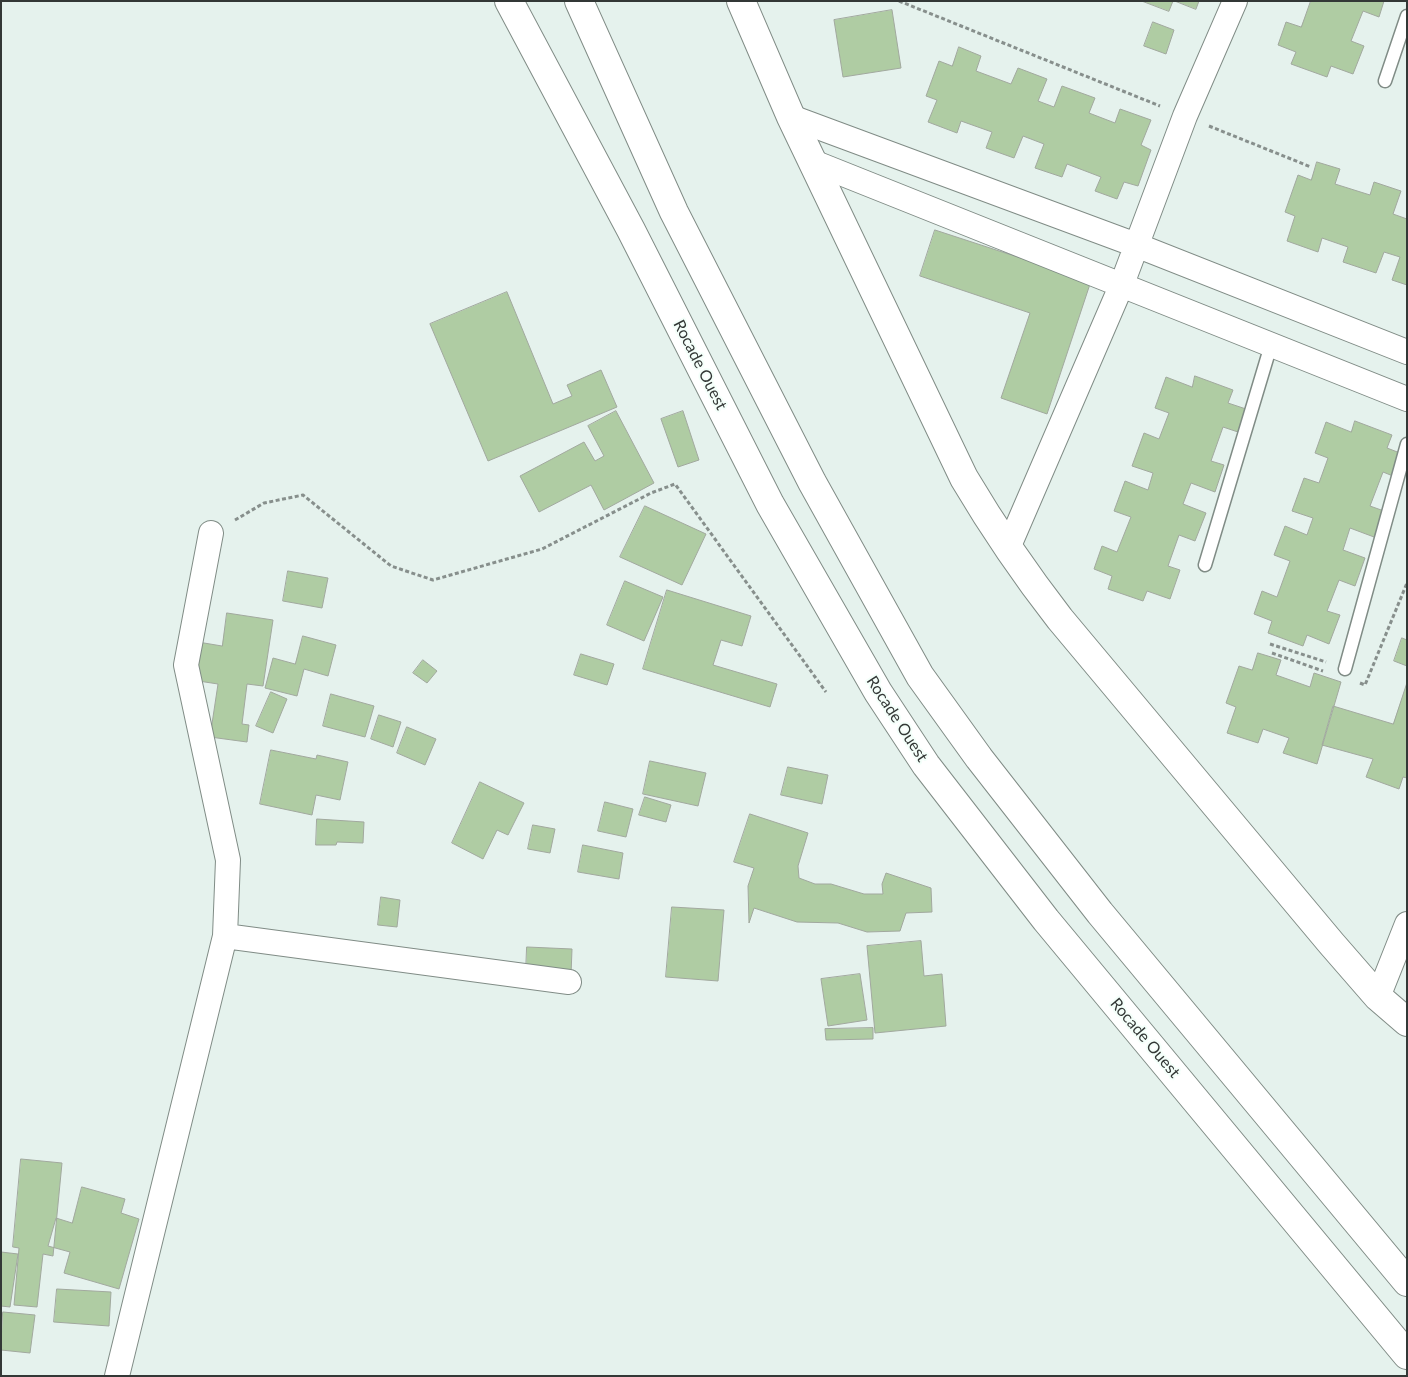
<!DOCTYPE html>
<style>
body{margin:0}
#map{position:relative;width:1408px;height:1377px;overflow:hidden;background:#e5f2ed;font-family:Lato,sans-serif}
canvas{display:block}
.frame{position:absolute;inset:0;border:2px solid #333836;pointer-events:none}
</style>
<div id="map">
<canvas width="1408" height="1377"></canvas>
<div class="frame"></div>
</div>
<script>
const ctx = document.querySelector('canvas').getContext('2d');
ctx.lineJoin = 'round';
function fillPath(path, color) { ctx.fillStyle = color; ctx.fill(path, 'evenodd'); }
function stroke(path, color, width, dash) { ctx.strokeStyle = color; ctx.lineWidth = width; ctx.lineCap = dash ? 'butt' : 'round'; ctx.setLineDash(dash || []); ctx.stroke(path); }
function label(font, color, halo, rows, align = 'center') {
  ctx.font = font + ' Lato,sans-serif'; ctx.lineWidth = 4; ctx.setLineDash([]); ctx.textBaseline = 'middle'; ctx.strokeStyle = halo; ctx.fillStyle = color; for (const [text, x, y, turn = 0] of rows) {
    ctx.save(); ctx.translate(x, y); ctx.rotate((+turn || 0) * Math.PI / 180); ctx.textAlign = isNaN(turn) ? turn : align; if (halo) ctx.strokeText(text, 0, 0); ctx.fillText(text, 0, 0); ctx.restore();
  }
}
const building = new Path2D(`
 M1142 1H1173L1169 11Z
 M1175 1H1199L1196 9Z
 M1311 1H1384L1379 17 1363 11 1351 41 1364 46 1353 74 1331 66 1327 77 1291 64 1296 52 1278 45 1286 22 1301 27Z
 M892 10 901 68 843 77 834 20Z
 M1153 22 1174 30 1166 54 1144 46Z
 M959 47 981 56 976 71 1011 84 1018 68 1047 79 1038 101 1054 107 1062 86 1095 98 1089 113 1115 123 1120 109 1151 120 1141 145 1151 150 1138 186 1124 182 1117 199 1095 191 1101 177 1067 164 1062 177 1035 168 1044 144 1023 136 1014 158 986 148 992 132 961 121 957 133 928 122 937 100 926 96 939 61 952 66Z
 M1317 162 1340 169 1335 184 1370 195 1374 182 1401 191 1393 214 1407 219V285L1392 280 1400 257 1384 252 1376 273 1343 262 1348 247 1322 238 1318 252 1287 241 1295 216 1285 212 1298 175 1311 180Z
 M935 230 1091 281 1047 414 1001 398 1030 313 920 276Z
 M507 292 553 404 572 396 567 385 601 370 617 407 488 461 430 324Z
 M1195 376 1233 390 1228 403 1246 409 1238 432 1223 427 1211 461 1224 465 1215 492 1191 483 1183 504 1206 513 1195 541 1179 535 1168 566 1180 570 1170 599 1147 591 1143 601 1108 589 1112 576 1094 569 1102 546 1117 552 1131 517 1114 511 1125 481 1148 490 1153 473 1132 466 1144 433 1159 439 1169 413 1155 408 1166 377 1192 387Z
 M616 411 654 483 604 510 591 485 539 512 520 476 584 442 595 461 604 456 588 426Z
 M683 411 699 460 678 467 661 419Z
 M1355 421 1392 435 1387 448 1400 453 1393 476 1383 472 1370 506 1384 511 1374 537 1350 528 1343 550 1365 558 1355 586 1339 580 1327 611 1340 615 1329 644 1307 635 1303 646 1268 633 1272 621 1254 614 1262 591 1277 597 1290 561 1274 555 1285 526 1307 535 1313 518 1292 511 1304 478 1319 483 1328 458 1315 453 1326 422 1351 432Z
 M645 506 706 534 682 585 620 557Z
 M288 571 328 578 322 608 283 601Z
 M625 581 663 597 644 641 607 625Z
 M667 590 751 616 742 646 721 640 713 665 777 684 770 707 643 669Z
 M227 613 273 620 263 686 247 684 242 724 249 725 247 742 210 737 218 684 192 680 198 642 222 646Z
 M303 636 336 645 328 676 304 669 297 696 265 688 273 658 295 664Z
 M1402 638 1407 640V666L1394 661Z
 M1258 653 1281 660 1276 675 1310 687 1314 673 1341 682 1317 764 1283 753 1289 738 1263 729 1258 743 1227 733 1236 707 1226 703 1239 666 1252 670Z
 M581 654 614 664 607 685 574 675Z
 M423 660 437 671 427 683 413 673Z
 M1407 683V778L1403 777 1399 789 1366 777 1373 759 1322 745 1333 706 1393 724Z
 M271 692 287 699 273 733 256 726Z
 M331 694 374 706 365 737 323 726Z
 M379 715 401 722 393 747 371 739Z
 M407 727 436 739 425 765 397 753Z
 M271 750 316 759 317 755 348 762 340 800 316 795 312 815 260 804Z
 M650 761 706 773 698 806 643 794Z
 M788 767 828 775 822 804 781 795Z
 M480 782 524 803 508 835 497 830 483 859 452 843Z
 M645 797 671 805 666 822 639 815Z
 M605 802 633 809 626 837 598 831Z
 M750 814 808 833 798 866 799 878 815 884H831L864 894H883L882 884 886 873 931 888 932 912 906 913 900 931 867 932 838 923 797 922 754 908 749 923 748 886 754 868 734 862Z
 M317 819 364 822 363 843 337 842 336 845H316Z
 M533 825 555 829 550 853 528 849Z
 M583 845 623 853 619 879 578 872Z
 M381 897 400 900 397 927 378 925Z
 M672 907 724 910 718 981 666 977Z
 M921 941 924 976 942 974 946 1026 875 1033 867 946Z
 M527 947 572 949 571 975 526 972Z
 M860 974 867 1020 828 1026 821 979Z
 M873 1028V1039L826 1040 825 1029Z
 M21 1159 62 1163 53 1256 43 1254 37 1307 14 1305 19 1248 13 1247Z
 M82 1187 125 1199 121 1213 139 1219 119 1289 64 1273 70 1252 48 1246 56 1218 72 1223Z
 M1 1252 18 1254 10 1307 1 1306Z
 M57 1289 111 1292 109 1326 54 1322Z
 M3 1312 35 1315 30 1353 1 1350Z`);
fillPath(building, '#afcca3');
stroke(building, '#a1a89e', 1);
const lane = new Path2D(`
 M1385 81 1407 16
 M1205 565 1271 345
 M1345 669 1407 444`);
const street = new Path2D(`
 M791 117 1136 245 1407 352
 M813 162 1407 399
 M1008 548 1122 284 1185 116 1235 1
 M225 936 569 982
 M1378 997 1407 924
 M117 1376 225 936 228 860 186 665 211 533`);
const secondary = new Path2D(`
 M741 1 791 117 964 478C993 527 1025 574 1060 619L1331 943 1378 997 1407 1022`);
const highway = new Path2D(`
 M509 1 631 230 770 504 878 692 926 765 1046 920 1407 1355
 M579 1 674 212 812 482 920 676 979 758 1100 913 1407 1282`);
stroke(lane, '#808c86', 15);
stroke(street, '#808c86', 26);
stroke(secondary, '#808c86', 30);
stroke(highway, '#808c86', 30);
stroke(new Path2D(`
 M899 1 1160 106
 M1209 126 1311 167
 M235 520 264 503 303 495 391 566 433 580 542 549 651 493 675 484 826 692
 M1270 644 1326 662
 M1272 653 1323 671
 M1360 683 1365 685 1407 583`), '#878f8c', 3, [4, 2.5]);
stroke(lane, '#fff', 12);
stroke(street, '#fff', 24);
stroke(secondary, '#fff', 28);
stroke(highway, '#fff', 28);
label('16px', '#333836', '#f4fffa', [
 ["Rocade Ouest",700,365,63],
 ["Rocade Ouest",897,719,57],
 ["Rocade Ouest",1145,1038,50]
]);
</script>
